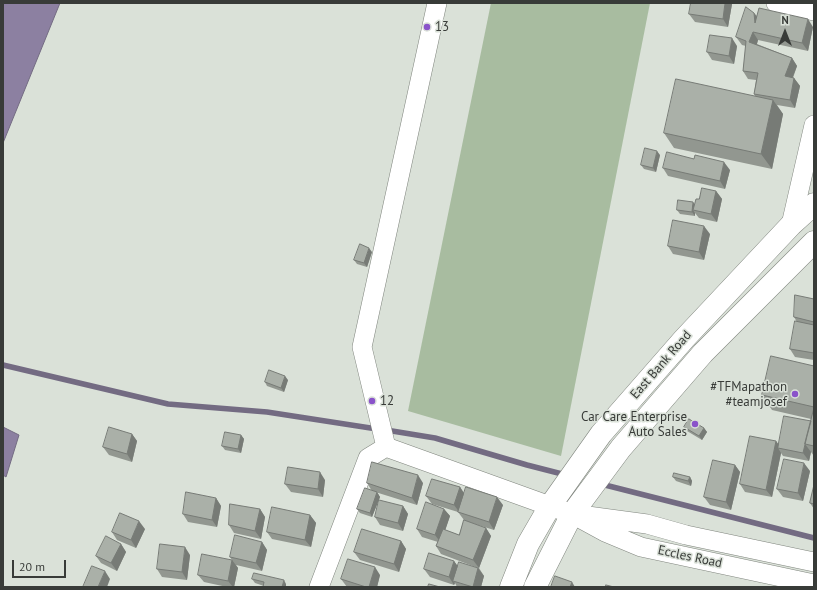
<!DOCTYPE html>
<style>
body{margin:0}
#map{position:relative;width:817px;height:590px;overflow:hidden;background:#dae1d8;font-family:"PT Sans",sans-serif}
canvas{display:block}
.frame{position:absolute;inset:0;border:4px solid #383b38;pointer-events:none}
.north{position:absolute;left:765px;top:12px;width:40px;height:40px;-webkit-text-stroke:3px #dae1d8;paint-order:stroke;rotate:0deg;font-size:11px;font-weight:700;line-height:16px;text-align:center;color:#383b38}
.north::after{content:'';display:block;margin:auto;width:14px;height:18px;background:#383b38;clip-path:polygon(50% 0,100% 100%,50% 72%,0 100%)}
.scale{position:absolute;left:12px;top:560px;width:54px;height:18px;box-sizing:border-box;border:2px solid #383b38;border-top:0;padding-left:5px;font-size:12px;line-height:14px;white-space:nowrap;color:#383b38;-webkit-text-stroke:3px #dae1d8;paint-order:stroke}
</style>
<div id="map">
<canvas width="817" height="590"></canvas>
<div class="frame"></div>
<div class="north">N</div>
<div class="scale">20 m</div>
</div>
<script>
const ctx = document.querySelector('canvas').getContext('2d');
ctx.lineJoin = 'round';
function fillPath(path, color) { ctx.fillStyle = color; ctx.fill(path, 'evenodd'); }
function stroke(path, color, width, dash) { ctx.strokeStyle = color; ctx.lineWidth = width; ctx.lineCap = dash ? 'butt' : 'round'; ctx.setLineDash(dash || []); ctx.stroke(path); }
function label(font, color, halo, rows, align = 'center') {
  ctx.font = font + ' "PT Sans",sans-serif'; ctx.lineWidth = 3; ctx.setLineDash([]); ctx.textBaseline = 'middle'; ctx.strokeStyle = halo; ctx.fillStyle = color; for (const [text, x, y, turn = 0] of rows) {
    ctx.save(); ctx.translate(x, y); ctx.rotate((+turn || 0) * Math.PI / 180); ctx.textAlign = isNaN(turn) ? turn : align; if (halo) ctx.strokeText(text, 0, 0); ctx.fillText(text, 0, 0); ctx.restore();
  }
}
fillPath(new Path2D(`
 M491 3H650L561 456 408 411Z`), '#a8bca0');
const water = new Path2D(`
 M3 3H60L3 143Z
 M3 427 19 435 6 477 3 475Z`);
fillPath(water, '#8c80a1');
stroke(water, '#736b82', 1);
stroke(new Path2D(`
 M3 365 168 404 267 412 377 429
 M386 430 435 438 527 465 566 475
 M601 484 814 538`), '#736b82', 5.5);
const minor = new Path2D(`
 M776 3 814 11
 M791 225 814 125
 M386 447 362 347 437 3
 M580 515 647 524 686 535 814 562
 M319 587 368 458 386 447 572 514 605 532 641 547 814 584`);
const major = new Path2D(`
 M511 587 528 544 550 506 601 434 684 339 791 225 814 204
 M535 587 572 514 621 448 703 353 814 242`);
stroke(minor, '#81867f', 20);
stroke(major, '#81867f', 23);
stroke(minor, '#fff', 19);
stroke(major, '#fff', 22);
fillPath(new Path2D(`
 M732 4 728 27 695 22 689 14Z
 M754 13 757 16 813 27 808 51 758 40 757 44 792 58 797 66 793 78H794L800 86 795 108 777 105 783 114 772 169 674 148 664 133 755 96 754 94 756 80 748 79 743 71 746 46 742 45 736 37Z
 M737 46 734 64 712 60 707 52Z
 M660 155 656 172 644 169 641 165Z
 M663 168 730 170 725 189 668 176Z
 M716 191 722 199 717 222 699 218 695 213V216L680 214 677 210 695 204 699 199Z
 M710 234 704 260 673 254 668 246Z
 M372 252 367 267 357 264 354 260Z
 M814 299V360L795 357 790 349 797 322 794 317Z
 M814 366V456L811 452 809 461 783 456 781 453 772 497 745 492 740 484 776 441 778 444 811 421V419L772 410 762 395Z
 M288 380 284 392 267 386 265 382Z
 M684 427 704 428 707 432 702 440 687 431Z
 M132 434 137 441 132 462 109 455 103 447Z
 M241 435 244 439 241 453 225 450 222 446Z
 M735 465 740 472 731 510 710 505 704 497Z
 M810 471 803 501 783 497 777 489Z
 M673 477H690L692 481 691 486 676 481Z
 M325 480 323 497 291 492 285 484Z
 M367 483H423L417 505 372 491Z
 M814 485V509L810 503Z
 M460 487 464 493 503 505 494 530 465 521 486 528 491 536 479 568 484 576 481 587H457L455 583 454 585 430 577 424 569 454 561 457 566 478 568 441 554 436 546 438 542 422 537 417 529 444 509 450 516 445 530 459 535 464 520 458 512 432 504 426 496Z
 M377 492 380 497 372 517 360 513 357 509Z
 M216 498 221 506 217 527 188 522 183 514Z
 M403 506 408 514 403 531 380 525 375 517Z
 M260 509 265 517 261 539 234 533 229 525Z
 M310 515 316 523 311 547 272 539 267 532Z
 M145 529 136 548 117 540 112 532Z
 M401 541 406 549 399 572 360 560 354 552Z
 M262 542 267 550 262 571 236 565 238 568 234 587H227L204 582 198 575 232 560 230 557Z
 M121 544 126 552 117 571 101 563 96 556Z
 M190 555 187 580 162 577 157 569Z
 M380 575 377 587H347L341 579Z
 M252 579 286 584V587H263L264 586 255 583Z`), '#929790');
fillPath(new Path2D(`
 M725 3H731L732 4 728 27 723 19Z
 M754 13 760 21 755 23Z
 M808 19 813 27 808 51 802 43Z
 M753 32 758 40 755 50 749 42Z
 M732 38 737 46 734 64 729 56Z
 M792 58 797 66 790 84 785 76Z
 M794 78 800 86 795 108 790 100Z
 M773 100 783 114 772 169 761 154Z
 M657 151 660 155 656 172 653 168Z
 M724 162 730 170 725 189 720 181Z
 M716 191 722 199 717 222 711 214Z
 M693 202 696 206 693 210 695 213V216L692 212Z
 M704 226 710 234 704 260 699 252Z
 M369 248 372 252 367 267 364 263Z
 M285 376 288 380 284 392 281 388Z
 M704 428 707 432 702 440 699 436Z
 M132 434 137 441 132 462 127 454Z
 M241 435 244 439 241 453 238 449Z
 M807 436 812 444H805L811 452 809 461 803 453Z
 M776 441 782 449 778 448 781 453 772 497 766 490Z
 M804 463 810 471 803 501 798 493Z
 M735 465 740 472 731 510 726 502Z
 M320 472 325 480 323 497 318 489Z
 M418 475 423 483 417 505 412 498Z
 M690 477 692 481 691 486 688 481Z
 M460 487 465 495 460 513 454 505Z
 M377 492 380 497 372 517 370 513Z
 M497 497 503 505 494 530 489 522Z
 M216 498 221 506 217 527 212 520Z
 M403 506 408 514 403 531 398 523Z
 M260 509 265 517 261 539 255 531Z
 M444 509 450 516 441 543 435 535Z
 M310 515 316 523 311 547 305 540Z
 M139 521 145 529 136 548 131 540Z
 M486 528 491 536 479 568 473 560Z
 M401 541 406 549 399 572 394 564Z
 M262 542 267 550 262 571 256 563Z
 M121 544 126 552 117 571 111 563Z
 M185 547 190 555 187 580 182 572Z
 M232 560 238 568 234 587H233L228 581Z
 M454 561 460 569 453 581 455 583 454 585 449 577Z
 M375 567 380 575 377 587H369Z
 M478 568 484 576 481 587H473Z
 M105 571 110 579 107 587H98Z
 M284 580 286 584V587H282Z
 M572 582 575 587H570Z`), '#777b76');
const building = new Path2D(`
 M691 3H725L723 19 689 14Z
 M746 7 754 13 755 23 759 8 808 19 802 43 753 32 749 42 792 58 785 76 794 78 790 100 754 94 758 73 743 71 746 41 736 37Z
 M710 35 732 38 729 56 707 52Z
 M676 79 773 100 761 154 664 133Z
 M645 148 657 151 653 168 641 165Z
 M667 152 694 159 695 155 724 162 720 181 663 168Z
 M702 188 716 191 711 214 693 210 696 199H699Z
 M678 200 693 202 692 212 677 210Z
 M673 220 704 226 699 252 668 246Z
 M360 244 369 248 364 263 354 260Z
 M795 295 814 299V322L794 317Z
 M795 321 814 325V353L790 349Z
 M771 356 814 366V407L762 395Z
 M269 370 285 376 281 388 265 382Z
 M814 408V446L805 444Z
 M784 416 811 421 807 436 803 453 778 448Z
 M689 419 704 428 699 436 684 427Z
 M109 427 132 434 127 454 103 447Z
 M225 432 241 435 238 449 222 446Z
 M750 436 776 441 766 490 740 484Z
 M784 459 804 463 798 493 777 489Z
 M713 460 735 465 726 502 704 497Z
 M372 462 418 475 412 498 367 483Z
 M288 467 320 472 318 489 285 484Z
 M674 473 690 477 688 481 673 477Z
 M432 479 460 487 454 505 426 496Z
 M814 485V504L810 503Z
 M466 487 497 497 489 522 458 512Z
 M365 488 377 492 370 513 357 509Z
 M186 492 216 498 212 520 183 514Z
 M379 500 403 506 398 523 375 517Z
 M426 502 444 509 435 535 417 529Z
 M230 504 260 509 255 531 229 525Z
 M272 507 310 515 305 540 267 532Z
 M120 513 139 521 131 540 112 532Z
 M464 520 486 528 473 560 436 546 443 529 459 535Z
 M362 529 401 541 394 564 354 552Z
 M235 535 262 542 256 563 230 557Z
 M106 536 121 544 111 563 96 556Z
 M160 544 185 547 182 572 157 569Z
 M429 553 454 561 449 577 424 569Z
 M202 554 232 560 228 581 198 575Z
 M348 559 375 567 369 587H366L341 579Z
 M459 562 478 568 473 587 453 581Z
 M92 566 105 571 98 587H83Z
 M254 573 284 580 282 587H263L264 582 252 579Z
 M555 576 572 582 570 587H551Z
 M429 584 440 587H428Z
 M606 585 614 587H606Z`);
fillPath(building, '#aab0a8');
stroke(building, '#777b76', 1);
for (const [x, y, r, color] of [
 [427,27,4,"#8a53ca"],
 [795,394,4,"#8a53ca"],
 [372,401,4,"#8a53ca"],
 [695,424,4,"#8a53ca"]
]) { const dot = new Path2D(); dot.arc(x, y, r, 0, 2 * Math.PI); ctx.fillStyle = color; ctx.fill(dot); stroke(dot, '#dae1d8', 1.5); }
label('13px', '#383b38', '#dae1d8', [
 ["13",435,27],
 ["#TFMapathon",787,387,"right"],
 ["#teamjosef",787,402,"right"],
 ["12",380,401],
 ["Car Care Enterprise",687,417,"right"],
 ["Auto Sales",687,432,"right"]
], 'left');
label('13px', '#383b38', '#dae1d8', [
 ["East Bank Road",661,365,-49],
 ["Eccles Road",690,557,12]
]);
</script>
